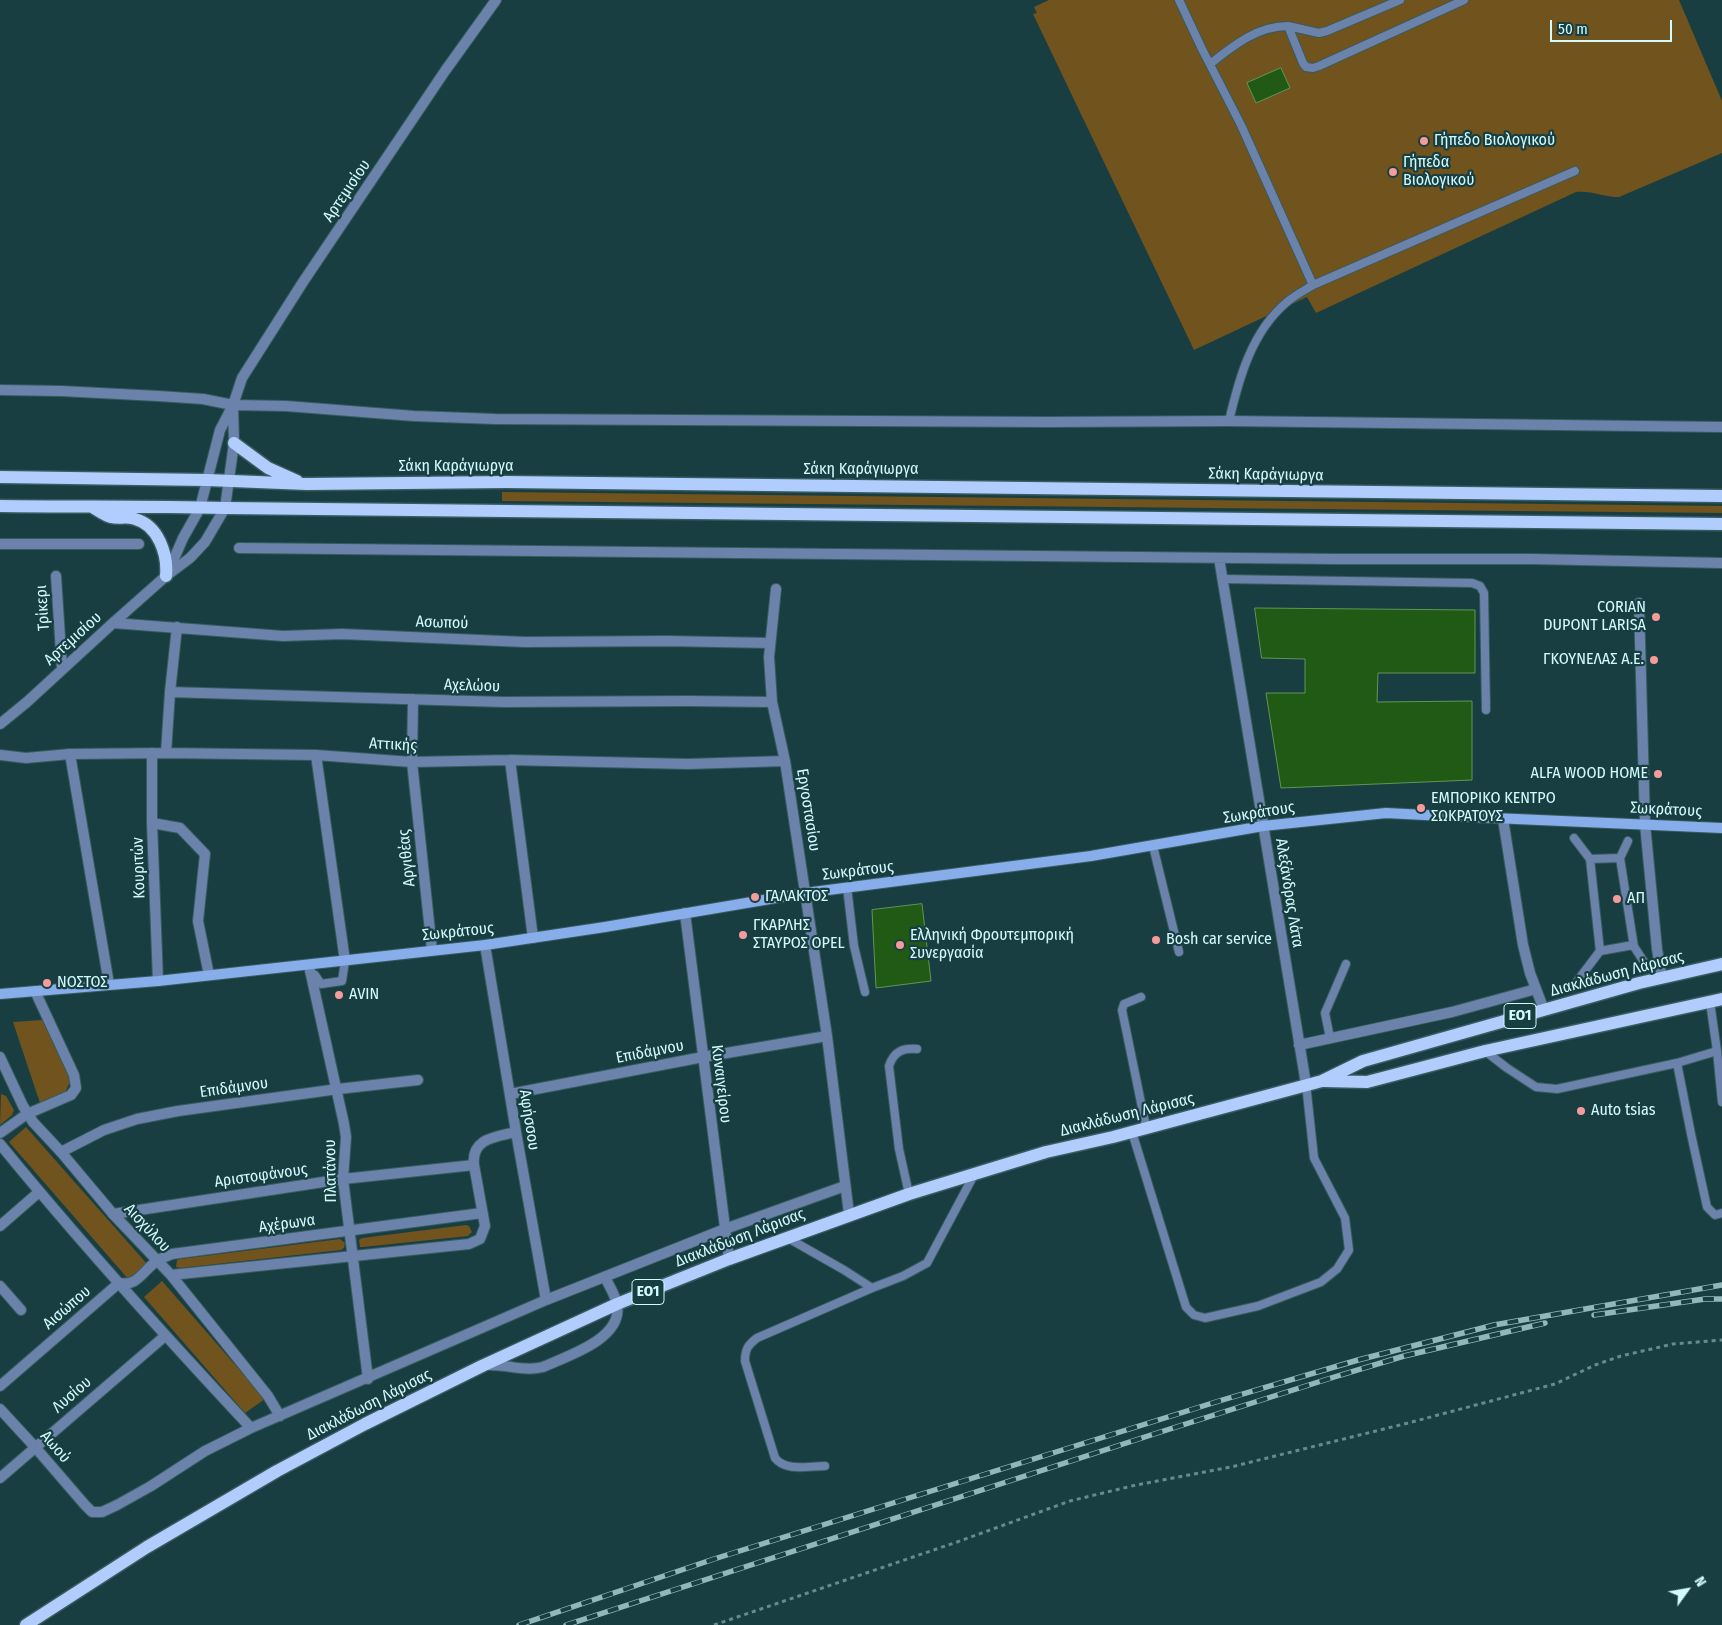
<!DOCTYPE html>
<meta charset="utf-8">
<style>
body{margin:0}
#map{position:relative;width:1722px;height:1625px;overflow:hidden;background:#193e41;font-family:"Fira Sans Condensed",sans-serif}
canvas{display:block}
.north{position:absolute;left:1662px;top:1565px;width:50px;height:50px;-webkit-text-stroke:4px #193e41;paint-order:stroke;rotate:58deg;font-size:14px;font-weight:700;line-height:20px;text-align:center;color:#d1fbfd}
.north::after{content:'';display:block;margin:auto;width:18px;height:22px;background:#d1fbfd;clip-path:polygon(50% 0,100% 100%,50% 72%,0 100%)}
.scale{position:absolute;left:1550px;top:20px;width:122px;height:22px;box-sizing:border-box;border:2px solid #d1fbfd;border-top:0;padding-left:6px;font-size:15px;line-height:18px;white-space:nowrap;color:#d1fbfd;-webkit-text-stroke:4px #193e41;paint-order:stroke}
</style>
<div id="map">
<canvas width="1722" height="1625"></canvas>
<div class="north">N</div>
<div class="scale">50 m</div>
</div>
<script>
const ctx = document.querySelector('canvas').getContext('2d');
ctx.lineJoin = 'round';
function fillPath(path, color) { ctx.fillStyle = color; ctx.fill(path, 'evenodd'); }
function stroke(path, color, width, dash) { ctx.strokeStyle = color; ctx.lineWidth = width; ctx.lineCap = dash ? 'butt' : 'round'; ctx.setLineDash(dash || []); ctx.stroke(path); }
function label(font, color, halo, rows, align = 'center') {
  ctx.font = font + ' "Fira Sans Condensed",sans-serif'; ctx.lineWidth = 4.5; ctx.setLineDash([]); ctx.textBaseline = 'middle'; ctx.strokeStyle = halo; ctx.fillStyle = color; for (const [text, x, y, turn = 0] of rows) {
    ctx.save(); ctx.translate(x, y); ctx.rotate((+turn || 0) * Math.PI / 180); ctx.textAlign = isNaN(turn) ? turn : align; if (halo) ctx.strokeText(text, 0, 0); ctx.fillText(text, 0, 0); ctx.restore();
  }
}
fillPath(new Path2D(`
 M1049 0H1679L1722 101V153L1619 197C1604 197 1590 190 1576 192L1316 313 1307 297 1194 350 1033 14 1037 13 1034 7Z
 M502 492 1722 506V513L502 501Z
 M42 1020 69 1076V1084L65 1093 40 1103 13 1022Z
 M1 1094 6 1096 14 1110 12 1115 0 1125Z
 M26 1127 148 1265 129 1280 9 1142Z
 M466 1225 469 1226 472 1232 468 1236 363 1247H360L359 1240 362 1238Z
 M340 1239 345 1243 344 1248 341 1250 181 1268 176 1267 177 1260 180 1259Z
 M162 1281 265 1399 245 1413 144 1297Z`), '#70531d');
const building = new Path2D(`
 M1281 68 1290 88 1256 103 1247 83Z
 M1255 608 1475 610V673H1378L1377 702 1472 701V780L1281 788 1266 693H1305V659L1262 658Z
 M922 904 931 981 876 988 872 910Z`);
fillPath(building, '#215a14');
stroke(building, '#619556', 1);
const service = new Path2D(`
 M1179 0 1202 49 1241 125 1313 285
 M1288 26 1319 33 1327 31 1400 0
 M1210 64C1233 46 1257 26 1288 26L1303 63 1306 67 1313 68 1319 66 1464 0
 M1229 421C1239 378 1252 331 1287 302 1295 295 1305 290 1313 285L1575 171
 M1222 579 1472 583 1480 586 1484 593 1486 710
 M1574 838 1590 859 1620 858 1628 841
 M1153 846 1179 952
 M1620 858 1634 947
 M1590 859 1600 951
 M847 887 854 946 865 992
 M315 975 321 984 342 981 345 961
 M1572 988 1600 951 1633 945 1646 965
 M1141 997 1124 1004 1122 1010 1146 1127
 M1330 1038 1325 1013 1346 964
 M1485 1051 1507 1068 1536 1087 1557 1089 1677 1063 1717 1051 1710 1002
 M1717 1051 1722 1102
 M1677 1063 1691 1134 1707 1207 1715 1215 1722 1213
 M1132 1132 1186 1307 1194 1315 1205 1318 1258 1306 1321 1282 1337 1269 1349 1250 1345 1218 1314 1158 1306 1084
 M909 1194 899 1149 889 1066C894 1051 903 1048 917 1049
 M786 1237 844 1270 872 1288 903 1276 927 1263 975 1173
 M825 1466C808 1466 786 1472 775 1458L745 1361C745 1349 748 1345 757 1338L872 1288`);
const pedestrian = new Path2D(`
 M70 754 109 984
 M152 823 180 828 205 854 198 921 209 975
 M27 1114 71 1095 76 1088 74 1075 35 991
 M61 1152 104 1130 137 1119 178 1111 338 1089
 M113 1214 343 1179 474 1165`);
const minor = new Path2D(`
 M0 390 61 391 158 396 203 399 233 405 286 406 414 416 495 419 1048 422 1229 421 1722 427
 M0 544H139
 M239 548 1336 559H1532L1722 563
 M1219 558 1306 1084
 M167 575 183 538 200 508 220 430 233 405 242 378 303 282 445 71 496 0
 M56 576 62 668
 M776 589 769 657 772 702 785 761 827 1036 849 1214
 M1639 603 1645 824 1657 949 1662 978
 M113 623 283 636 342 634 525 642 668 641 770 643
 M170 692 504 702 688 701 772 702
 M413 699 412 762 432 950
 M0 724 27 702 113 623 166 576 190 558 205 542 225 508 234 443 233 406
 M152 753V823L158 981
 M166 753 170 692 177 627
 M0 755 26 758 70 754 166 753 316 755 412 762 510 760 688 764 785 761
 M316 755 345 961
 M510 760 533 938
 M1503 819 1523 945 1530 973 1544 1010
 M685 913 729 1259
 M485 945 516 1132 546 1300
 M309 966 344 1124 346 1137 343 1179 368 1379
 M1299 1045 1452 1012 1536 989
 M0 1057 23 1106 33 1122 61 1152 113 1214 171 1275 268 1396 280 1416
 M338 1089 418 1080
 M510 1094 703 1057 827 1036
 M0 1133 27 1114
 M0 1144C80 1242 165 1336 251 1428
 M0 1226 39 1192
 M171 1275 469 1244 480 1239 485 1226 474 1165C471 1138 496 1137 516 1132
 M0 1286 21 1310
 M487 1365C507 1364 524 1372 543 1367 567 1356 623 1339 617 1305 616 1296 609 1286 605 1277
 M0 1386 119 1283C138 1287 143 1270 157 1261 161 1258 168 1256 172 1254L482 1213
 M0 1409 35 1447 85 1505 92 1512H102L117 1505 151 1486 205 1451 251 1428 546 1300 725 1229 845 1186
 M0 1478 165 1336`);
const secondary = new Path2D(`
 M0 994 158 981 485 945 605 927 805 893 1091 856 1263 826 1386 813 1425 815 1722 828`);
const primary = new Path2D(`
 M234 443 268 468 297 481
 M0 477 207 480 307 484 506 482 1722 496
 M0 506C75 507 150 506 225 508L1722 524
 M94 508C99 511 106 516 111 517 119 519 127 516 135 519 158 525 168 554 166 576
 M1324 1081 1367 1082 1485 1051 1722 999
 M26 1625 147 1547 277 1471 365 1424 482 1366 617 1304 729 1259 909 1194 1046 1152 1113 1137 1322 1081 1363 1061 1639 983 1722 964`);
stroke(service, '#365c5f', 10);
stroke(pedestrian, '#365c5f', 12);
stroke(minor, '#365c5f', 12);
stroke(secondary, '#365c5f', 12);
stroke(primary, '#365c5f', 15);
stroke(new Path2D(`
 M714 1625 957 1542 1070 1501 1136 1485 1231 1467 1408 1423 1555 1384 1595 1365 1621 1356 1673 1344 1722 1340`), '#648b8e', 3, [4, 4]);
stroke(service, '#6b83aa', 8);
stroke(pedestrian, '#6b83aa', 10);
stroke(minor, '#6b83aa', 10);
stroke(secondary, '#87adeb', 10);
stroke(primary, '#b0cdfd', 12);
const rail = new Path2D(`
 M1594 1315 1705 1299H1722
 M519 1625 714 1559 1219 1401 1358 1360 1494 1325 1722 1285
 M566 1625 1151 1435 1331 1378 1404 1356 1545 1323`);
stroke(rail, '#90b8ba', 5.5);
stroke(rail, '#193e41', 4, [11]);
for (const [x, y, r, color] of [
 [1424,141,5,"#f59b9a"],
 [1393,172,5,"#f59b9a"],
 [1656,617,5,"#f59b9a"],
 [1654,660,5,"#f59b9a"],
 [1658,774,5,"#f59b9a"],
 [1421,808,5,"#f59b9a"],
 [755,897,5,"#f59b9a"],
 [1617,899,5,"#f59b9a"],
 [743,935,5,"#f59b9a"],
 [1156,940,5,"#f59b9a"],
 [900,945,5,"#f59b9a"],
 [47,983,5,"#f59b9a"],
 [339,995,5,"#f59b9a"],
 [1581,1111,5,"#f59b9a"]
]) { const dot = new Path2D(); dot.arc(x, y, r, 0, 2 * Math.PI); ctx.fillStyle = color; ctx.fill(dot); stroke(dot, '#193e41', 2); }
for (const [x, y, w] of [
 [1520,1016,32],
 [648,1292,32]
]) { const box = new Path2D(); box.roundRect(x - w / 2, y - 12.5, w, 25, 4); ctx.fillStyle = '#193e41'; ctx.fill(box); stroke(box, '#d1fbfd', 1); }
label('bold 15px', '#d1fbfd', null, [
 ["ΕΟ1",1520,1016],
 ["ΕΟ1",648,1292]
]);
label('16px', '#d1fbfd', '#193e41', [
 ["Γήπεδο Βιολογικού",1434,141],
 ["Γήπεδα",1403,163],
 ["Βιολογικού",1403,181],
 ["CORIAN",1646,608,"right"],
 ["DUPONT LARISA",1646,626,"right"],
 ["ΓΚΟΥΝΕΛΑΣ Α.Ε.",1644,660,"right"],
 ["ALFA WOOD HOME",1648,774,"right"],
 ["ΕΜΠΟΡΙΚΟ ΚΕΝΤΡΟ",1431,799],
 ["ΣΩΚΡΑΤΟΥΣ",1431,817],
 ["ΓΑΛΑΚΤΟΣ",765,897],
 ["ΑΠ",1627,899],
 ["ΓΚΑΡΛΗΣ",753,926],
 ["ΣΤΑΥΡΟΣ OPEL",753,944],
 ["Ελληνική Φρουτεμπορική",910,936],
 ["Συνεργασία",910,954],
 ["Bosh car service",1166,940],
 ["ΝΟΣΤΟΣ",57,983],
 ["AVIN",349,995],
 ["Auto tsias",1591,1111]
], 'left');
label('16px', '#d1fbfd', '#193e41', [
 ["Αρτεμισίου",347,191,-56],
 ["Σάκη Καράγιωργα",456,467],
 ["Σάκη Καράγιωργα",861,470],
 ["Σάκη Καράγιωργα",1266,475,1],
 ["Τρίκερι",43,608,-94],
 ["Ασωπού",442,623,2],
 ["Αρτεμισίου",73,639,-42],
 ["Αχελώου",472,686,2],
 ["Αττικής",393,745,3],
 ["Εργοστασίου",808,810,81],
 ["Σωκράτους",1666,810,3],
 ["Σωκράτους",1259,813,-9],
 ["Αργιθέας",407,858,-96],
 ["Κουριτών",139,868,-92],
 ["Σωκράτους",858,871,-7],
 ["Αλεξάνδρας Λάτα",1289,893,81],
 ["Σωκράτους",458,932,-6],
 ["Διακλάδωση Λάρισας",1617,974,-15],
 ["Επιδάμνου",650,1052,-11],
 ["Κυναιγείρου",721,1084,83],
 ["Επιδάμνου",234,1088,-8],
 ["Διακλάδωση Λάρισας",1127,1115,-14],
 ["Αφήσσου",529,1120,81],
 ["Πλατάνου",331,1171,-91],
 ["Αριστοφάνους",261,1176,-8],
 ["Αχέρωνα",287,1224,-8],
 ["Αισχύλου",147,1228,47],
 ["Διακλάδωση Λάρισας",740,1238,-21],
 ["Αισώπου",67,1308,-41],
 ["Λυσίου",72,1395,-41],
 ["Διακλάδωση Λάρισας",369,1405,-27],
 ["Αωού",55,1447,49]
]);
</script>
